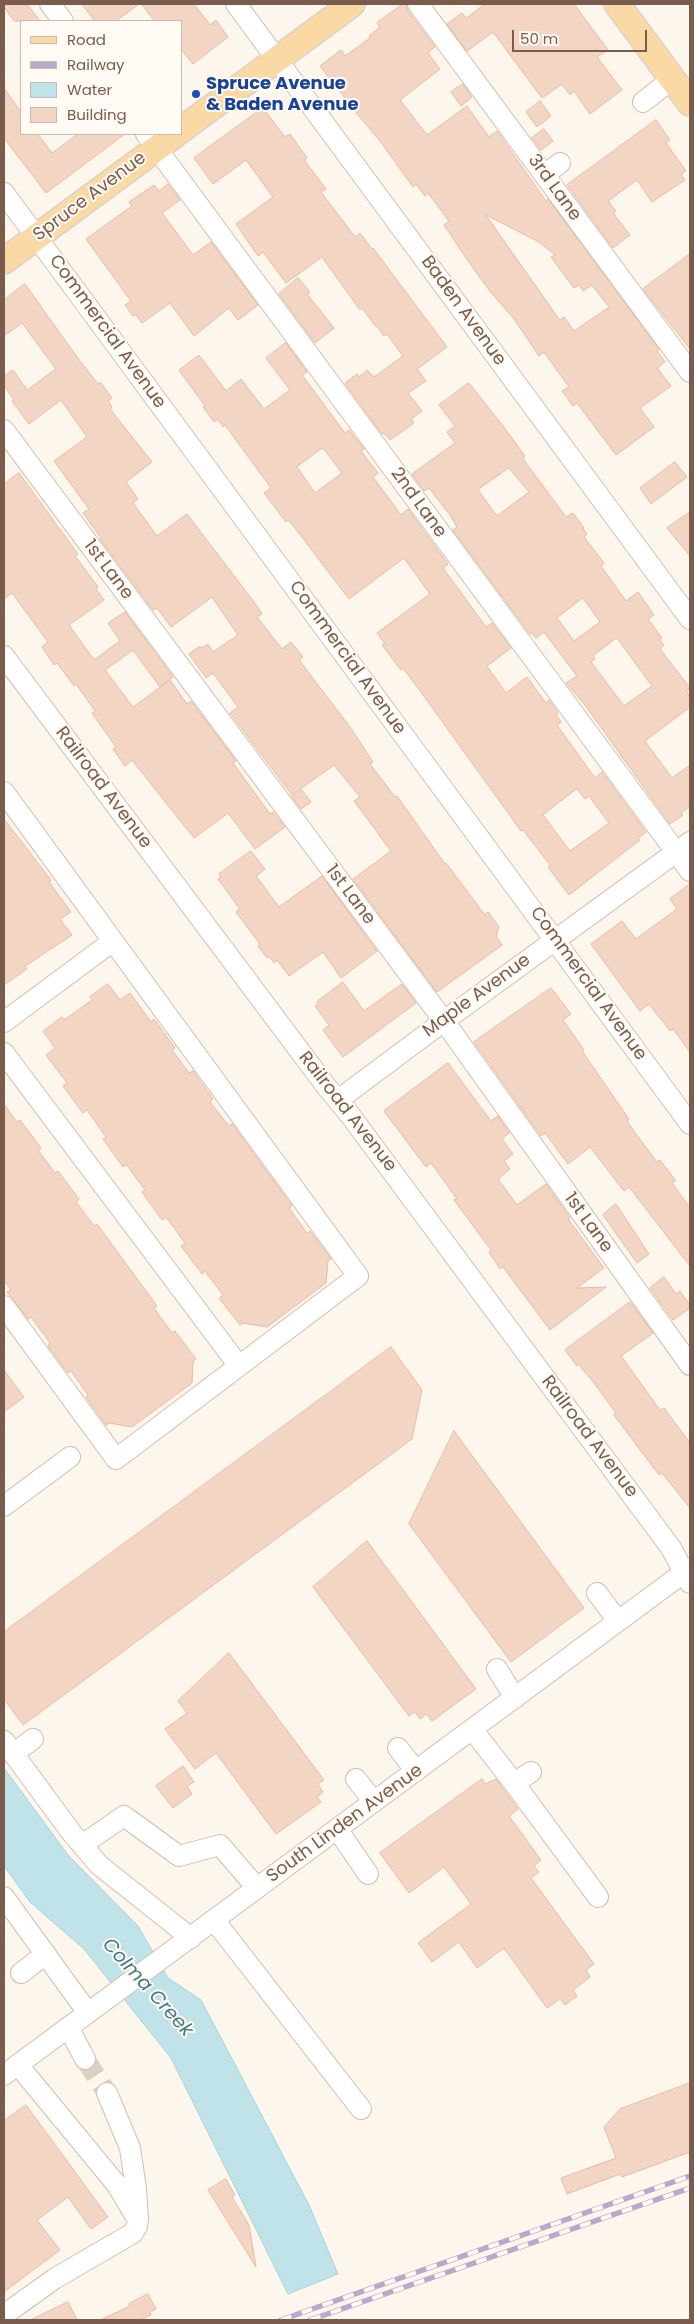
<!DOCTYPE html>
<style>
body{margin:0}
#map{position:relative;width:694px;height:2324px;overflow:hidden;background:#fdf6ec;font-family:Poppins,sans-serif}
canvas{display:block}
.frame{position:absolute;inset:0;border:5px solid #7a5c4d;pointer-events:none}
.legend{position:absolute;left:20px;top:20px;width:162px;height:115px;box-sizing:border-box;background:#fffaf3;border:1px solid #cabbb1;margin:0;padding:6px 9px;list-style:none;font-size:15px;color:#7a5c4d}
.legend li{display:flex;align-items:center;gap:10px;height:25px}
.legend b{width:25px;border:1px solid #cabbb1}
.scale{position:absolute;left:512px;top:30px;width:135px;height:22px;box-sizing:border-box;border:2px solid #7a5c4d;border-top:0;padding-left:6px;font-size:15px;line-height:18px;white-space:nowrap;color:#7a5c4d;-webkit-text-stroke:4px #fffaf3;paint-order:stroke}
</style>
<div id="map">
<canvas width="694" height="2324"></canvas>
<div class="frame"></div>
<ul class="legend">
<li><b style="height:6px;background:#fbd9a5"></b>Road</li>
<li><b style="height:6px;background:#b9a8c9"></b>Railway</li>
<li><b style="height:14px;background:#bfe3e8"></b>Water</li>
<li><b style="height:14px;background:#f3d5c3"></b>Building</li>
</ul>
<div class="scale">50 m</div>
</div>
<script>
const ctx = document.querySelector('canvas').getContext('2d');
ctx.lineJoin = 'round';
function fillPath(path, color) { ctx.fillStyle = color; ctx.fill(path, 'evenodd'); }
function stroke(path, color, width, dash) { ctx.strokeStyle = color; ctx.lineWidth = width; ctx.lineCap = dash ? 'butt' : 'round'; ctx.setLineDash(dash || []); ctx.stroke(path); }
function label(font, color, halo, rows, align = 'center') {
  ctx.font = font + ' Poppins,sans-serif'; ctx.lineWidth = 4; ctx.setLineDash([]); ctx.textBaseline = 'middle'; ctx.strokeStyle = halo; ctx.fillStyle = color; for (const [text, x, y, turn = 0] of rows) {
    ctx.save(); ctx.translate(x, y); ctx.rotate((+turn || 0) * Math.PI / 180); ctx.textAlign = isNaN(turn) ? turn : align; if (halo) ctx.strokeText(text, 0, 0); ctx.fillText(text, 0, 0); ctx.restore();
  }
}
const water = new Path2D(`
 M4 1768 68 1855 138 1926 168 1978 201 2000 309 2205 338 2274 288 2294 171 2058 84 1949 30 1902 4 1866Z`);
fillPath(water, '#bfe3e8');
stroke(water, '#a5d3da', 1);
const building = new Path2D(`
 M4 4H27L40 21H14L4 7Z
 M82 4H139L116 21H95Z
 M142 4H194L210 25 216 20 228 37 193 64 181 49V21H155Z
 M403 4H406L408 11 435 47 428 53 440 69 400 100 427 135 467 106 489 137 497 131 546 201 548 199 659 349 657 351 665 362 657 368 671 386 640 408 654 427 616 455 577 403 573 406 562 391 569 387 544 352 539 356 514 319 489 290 466 258 444 225 449 221 428 193 425 196 416 184 413 187 380 141 354 110 352 111 343 99 345 98 320 66 341 50 345 56 370 38 369 36 380 27 377 23ZM486 215 539 242 555 255 551 257 574 288 579 285 583 291 592 285 609 307 574 331 564 317 560 320Z
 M485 4H574L608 50 597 57 622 90 590 114 574 91 570 95 562 84 542 98 493 32 467 51 447 24 462 13 466 18Z
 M463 84 472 97 461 106 451 92Z
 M4 88 21 112V134H38L52 153 78 134H125L46 193 4 138Z
 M540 101 551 116 537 127 526 112Z
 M263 108 285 137 290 134 307 158 304 160 326 189 321 192 355 237 360 233 372 249 373 248 447 347 417 369 426 381 408 393 422 411 411 419 414 423 390 440 384 433 382 434 345 383 357 374 359 377 367 370 374 377 403 356 387 334 384 336 377 326 376 327 362 308 360 310 322 257 286 283 263 252 258 256 236 224 273 197 246 160 213 184 194 158Z
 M656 120 670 140 666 143 686 171 681 174 685 180 652 202 637 180 608 201 616 211 613 213 630 235 613 248 567 185Z
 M544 129 553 141 541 150 532 138Z
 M168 184 180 200 162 213 193 255 211 242 258 305 238 320 229 308 194 336 170 303 142 323 136 315 133 316 125 305 131 301 86 239 132 206 129 202 154 185 159 191Z
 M690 254V349L643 289Z
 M298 278 310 292 307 294 334 328 315 343 279 294Z
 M25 284 77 357 98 384 100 382 112 398 108 401 112 407 110 409 152 462 126 482 138 499 133 503 157 536 187 514 257 606 262 614 257 617 282 649 291 642 303 657 299 660 350 727 373 762 370 764 395 797 397 796 445 864 446 863 485 915 488 912 499 927 496 936 502 945 437 992 353 879 391 851 354 801 360 797 334 765 292 795 230 713 238 707 213 673 206 678 189 654 200 646 202 648 208 644 213 652 238 635 212 597 171 627 157 608 153 610 100 539 101 538 83 513 89 509 54 461 87 437 61 400 29 424 12 401 14 400 4 386V376L13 370 27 390 56 369 22 323 4 336V300Z
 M286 343 307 372 302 375 345 433 349 430 364 449 361 451 378 473 373 477 401 515 408 509 448 564 443 568 486 627 492 623 511 648 487 666 506 693 527 677 546 703 549 700 558 713 556 715 561 722 557 725 595 778 602 772 646 832 638 838 640 840 569 895 548 867 550 865 523 830 521 831 426 699 403 668 401 670 382 645 385 644 377 633 430 594 404 558 349 599 295 528 288 520 286 522 264 493 271 488 225 425 223 427 218 419 214 422 203 407 205 406 179 370 199 355 226 391 241 379 264 409 290 390 266 358ZM323 448 342 473 315 493 297 467ZM577 789 585 799 589 796 609 823 570 851 543 815Z
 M469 383 503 426 525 456 523 457 526 463 566 517 573 513 584 528 583 529 587 534 584 537 604 563 601 566 626 601 638 592 654 615 648 619 662 638 660 640 664 645 660 649 690 688 686 691 690 697V707L645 741 672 778 690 765V806L681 813 683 815 670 824 585 705 566 683 577 676 544 632 536 638 532 633 530 634 453 530 457 527 450 515 429 488 424 491 412 474 455 443 447 432 455 426 439 405ZM509 468 529 492 497 516 478 490ZM583 598 600 622 574 641 557 618ZM617 638 652 686 624 706 591 662 595 659 593 656Z
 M675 462 687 477 651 504 640 488Z
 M19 473 78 554 75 556 98 587 96 589 104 600 69 625 94 660 120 641 108 623 125 612 173 677 160 687 133 650 105 670 133 707 170 680 187 704 191 701 236 761 233 763 270 814 273 812 285 827 255 849 228 813 194 838 132 760 125 766 113 749 116 747 92 713 95 711 76 684 74 686 57 663 54 665 42 647 48 642 12 593 4 599V484Z
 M690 512V556L667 528Z
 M302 790 311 802 301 809 292 797Z
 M4 819 51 880 49 882 71 912 60 919 72 935 25 966 27 969 4 985Z
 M251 851 265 869 256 876 279 907 322 876 377 951 341 978 323 952 289 976 277 960 274 963 269 956 267 958 258 946 260 944 236 912 240 909 218 879 221 877 219 874Z
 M690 884V1052L673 1029 670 1031 649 1004 640 1011 591 944 622 921 636 939 677 909 670 899Z
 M343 982 364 1011 402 984 416 1003 343 1057 323 1030 329 1025 315 1006 318 1003 317 1002Z
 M108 984 120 1000 130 993 151 1022 154 1019 175 1048 172 1050 189 1073 193 1071 213 1099 210 1102 229 1126 232 1124 292 1206 289 1208 307 1233 310 1231 331 1259 328 1261 326 1283 267 1327 243 1323 240 1325 219 1298 223 1295 205 1271 202 1274 181 1246 185 1243 166 1217 162 1220 142 1192 145 1190 126 1164 123 1167 103 1139 106 1137 87 1110 83 1113 63 1086 67 1083 46 1055 55 1048 43 1031 62 1017 64 1020 92 1000 90 997Z
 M551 988 571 1014 563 1020 584 1050 582 1051 629 1119 627 1121 636 1134 657 1162 660 1160 676 1181 672 1183 690 1208V1266L629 1187 624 1191 590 1147 568 1164 545 1133 541 1136 474 1042Z
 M448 1063 491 1121 498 1116 509 1133 502 1139 513 1154 504 1161 510 1169 498 1179 517 1205 546 1184 570 1218 568 1219 604 1268 577 1288 606 1287 550 1330 503 1267 500 1269 489 1252 491 1250 454 1200 457 1199 431 1163 426 1167 384 1111Z
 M4 1104 17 1122 20 1120 41 1148 38 1150 55 1173 58 1171 79 1199 76 1202 94 1226 97 1224 157 1306 154 1308 172 1333 175 1331 196 1359 193 1361 192 1383 132 1427 109 1423 106 1425 86 1397 88 1395 71 1371 68 1373 48 1346 50 1343 31 1317 28 1319 7 1292 11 1290 4 1280Z
 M616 1204 649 1254 637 1263 603 1215Z
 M664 1277 676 1294 680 1291 690 1305V1308L673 1320 650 1288Z
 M630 1302 653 1333 621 1356 660 1410 664 1408 690 1443V1508L662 1473 659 1475 614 1415 616 1413 591 1379 578 1364 577 1366 565 1350Z
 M391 1347 422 1390 412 1439 23 1725 4 1699V1632Z
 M4 1370 24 1397 4 1412Z
 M454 1431 584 1608 511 1662 409 1524Z
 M367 1541 476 1689 432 1721 426 1714 420 1719 415 1712 409 1716 313 1587Z
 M229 1653 324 1780 318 1784 323 1792 317 1797 321 1802 276 1834 216 1753 195 1769 165 1729 187 1713 178 1701Z
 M183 1766 194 1782 187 1786 192 1794 173 1808 156 1786Z
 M482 1779 485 1784 496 1779 518 1809 509 1816 541 1860 534 1866 539 1872 531 1878 594 1964 586 1970 590 1977 573 1990 577 1996 565 2005 560 1999 547 2008 504 1948 477 1968 459 1942 432 1962 418 1943 471 1904 444 1867 409 1893 380 1853Z
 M690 2083V2152L622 2177 620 2174 567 2194 561 2178 616 2158 604 2127 620 2109Z
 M26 2105 108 2217 91 2229 68 2197 37 2220 60 2250 4 2292V2121Z
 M226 2179 235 2195 232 2197 249 2225 256 2267 208 2190Z
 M148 2294 156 2309 150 2312 151 2315 139 2320H100L130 2306 129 2304Z
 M68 2302 77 2320H31Z`);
fillPath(building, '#f3d5c3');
stroke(building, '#e6bba3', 1);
stroke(new Path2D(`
 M85 2059 107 2093`), '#dcd0c4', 20, [20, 10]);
const minor = new Path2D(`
 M50 4 63 21
 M236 4 690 619
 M418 4 690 372
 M643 102 672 79
 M146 134 690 871
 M545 175 560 163
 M4 193 690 1124
 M4 430 444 1021 690 1365
 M4 656 326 1086 350 1115 671 1548 690 1583
 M4 792 358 1276 116 1459 4 1306
 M4 1022 113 941
 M4 1053 239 1366
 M338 1100 444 1021 690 842
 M4 1506 70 1457
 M597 1593 618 1621
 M497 1669 515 1698
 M472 1729 514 1783 531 1772
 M4 1741 71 1832 99 1865 191 1938
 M398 1748 416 1771
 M13 1754 33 1739
 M356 1779 374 1802
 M514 1783 598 1897
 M337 1829 368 1874
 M82 1845 124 1816 179 1856 220 1845 257 1888
 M4 1897 88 2013
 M214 1920 361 2109
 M21 1973 46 1954
 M68 2027 85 2059
 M4 2075 690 1568
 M107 2093 130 2148 136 2189 138 2218
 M4 2315 54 2279 133 2233 137 2226 138 2220 117 2185 18 2065`);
const major = new Path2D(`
 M617 4 690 103
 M181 130 352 4
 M4 261 176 134`);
stroke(minor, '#d1beb0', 22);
stroke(major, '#dad1cd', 28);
stroke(minor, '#fff', 20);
stroke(major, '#fbd9a5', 25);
const rail = new Path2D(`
 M281 2320 690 2176
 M310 2320 690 2188`);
stroke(rail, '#b9a8c9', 5.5);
stroke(rail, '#fffaf3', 4, [11]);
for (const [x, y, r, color] of [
 [196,94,5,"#1a4fb4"]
]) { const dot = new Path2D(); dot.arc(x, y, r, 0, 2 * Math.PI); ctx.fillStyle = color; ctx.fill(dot); stroke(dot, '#fffaf3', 2); }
label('bold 18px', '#164399', '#fffaf3', [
 ["Spruce Avenue",206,84],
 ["& Baden Avenue",206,105]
], 'left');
label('18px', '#7a5c4d', '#fffaf3', [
 ["3rd Lane",554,188,54],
 ["Spruce Avenue",90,197,-37],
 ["Baden Avenue",463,311,54],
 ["Commercial Avenue",107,332,54],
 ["2nd Lane",418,503,54],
 ["1st Lane",108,570,53],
 ["Commercial Avenue",347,658,54],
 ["Railroad Avenue",103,788,53],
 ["1st Lane",350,895,53],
 ["Commercial Avenue",588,984,54],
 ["Maple Avenue",477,996,-36],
 ["Railroad Avenue",347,1112,52],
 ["1st Lane",588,1223,54],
 ["Railroad Avenue",589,1437,53],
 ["South Linden Avenue",345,1824,-36]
]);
label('italic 19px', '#437c86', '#fffaf3', [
 ["Colma Creek",147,1988,48]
]);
</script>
